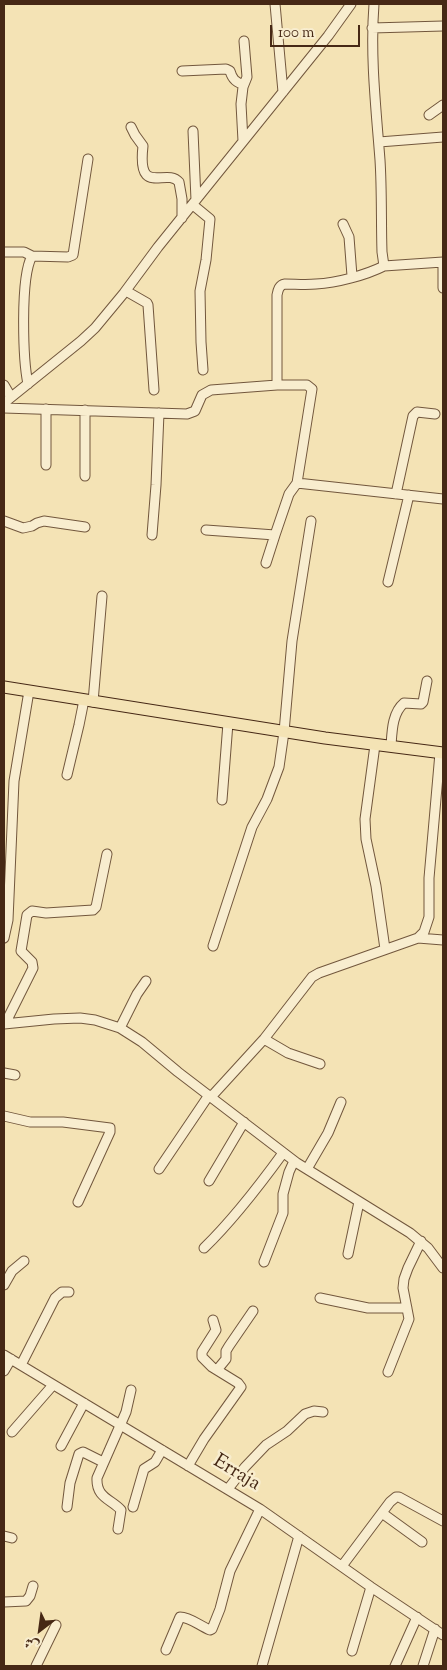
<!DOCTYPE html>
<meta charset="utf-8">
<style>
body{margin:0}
#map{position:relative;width:447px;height:1670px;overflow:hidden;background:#f4e3b5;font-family:"Sorts Mill Goudy",Amiri,serif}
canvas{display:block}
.frame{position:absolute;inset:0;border:5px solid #462815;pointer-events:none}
.north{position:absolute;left:15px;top:1605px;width:50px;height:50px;-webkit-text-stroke:4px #f8edcf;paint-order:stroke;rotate:210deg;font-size:14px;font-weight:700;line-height:20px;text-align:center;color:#462815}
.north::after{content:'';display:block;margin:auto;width:18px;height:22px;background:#462815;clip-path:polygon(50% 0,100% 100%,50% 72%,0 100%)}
.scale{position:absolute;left:270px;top:25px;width:90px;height:22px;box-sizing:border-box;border:2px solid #462815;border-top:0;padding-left:6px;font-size:15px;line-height:18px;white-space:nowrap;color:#462815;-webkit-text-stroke:4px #f8edcf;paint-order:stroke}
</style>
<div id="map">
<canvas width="447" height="1670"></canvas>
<div class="frame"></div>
<div class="north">ش</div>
<div class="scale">100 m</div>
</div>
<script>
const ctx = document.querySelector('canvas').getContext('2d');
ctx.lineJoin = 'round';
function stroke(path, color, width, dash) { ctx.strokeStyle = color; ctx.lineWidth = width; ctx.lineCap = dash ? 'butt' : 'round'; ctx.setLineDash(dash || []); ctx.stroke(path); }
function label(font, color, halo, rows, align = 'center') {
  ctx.font = font + ' "Sorts Mill Goudy",serif'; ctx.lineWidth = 5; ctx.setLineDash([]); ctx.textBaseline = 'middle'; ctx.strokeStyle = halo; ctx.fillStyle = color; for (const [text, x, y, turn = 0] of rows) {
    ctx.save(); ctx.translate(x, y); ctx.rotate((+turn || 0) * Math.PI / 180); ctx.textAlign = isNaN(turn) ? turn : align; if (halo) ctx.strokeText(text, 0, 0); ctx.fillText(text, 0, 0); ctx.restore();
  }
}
const minor = new Path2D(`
 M275 4 283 92
 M374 4C370 56 376 108 380 160 382 191 381 221 382 252L384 266 443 262
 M372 28 443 26
 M182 71 226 69 230 71C232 78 235 83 244 84
 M429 115 443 105
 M131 127 135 135 143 146C137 198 166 167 179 182L182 199V218
 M193 131 196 200
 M243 141 241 104 243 87 247 77 244 41
 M379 142 443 137
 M193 205 210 219 206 260 200 291 201 342 203 370
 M343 224 349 237 352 276
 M4 252H24L32 256C20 277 23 360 28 384
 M32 256 68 257 73 255 88 159
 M443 262V288
 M384 266C366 275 337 283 316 284 306 285 295 284 285 284 279 285 278 290 277 295V385H307L312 389 297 483 443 499
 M126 291 147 303 148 305 154 390
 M4 385 11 397
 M4 403 81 341 95 328 124 293 158 247 328 36 351 4
 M4 408 187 414 195 411 202 395 211 390 277 385
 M46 409V465
 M85 476V410
 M396 494 413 416 417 412 435 414
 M4 521 23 528 32 526 37 523 44 521 85 527
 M206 530 275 535 289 494 297 483
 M152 535 156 485 159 413
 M266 563 275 535
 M388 582 409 495
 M93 702 102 596
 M375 745 365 819 366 839 376 886 385 949
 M391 746C392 732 392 713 404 703L421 704 423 702 427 681
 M67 775 79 725 84 700
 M222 800 228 723
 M4 938 8 920 14 781 29 691
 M418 938 443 940
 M213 946 252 827 267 799 279 767 284 732 292 641 311 521
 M4 1024 54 1019 80 1018 95 1020 120 1028 142 1042 178 1072 297 1163 410 1233 428 1248 443 1268
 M5 1024 33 968 32 962 21 951 27 915 32 911 46 913 93 910 96 907 107 854
 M120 1028 137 994 146 981
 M264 1039 288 1053 320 1064
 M4 1073 15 1075
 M211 1097 264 1039 312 977 319 973 418 938 424 932 429 917V878L440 753
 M4 1116 30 1122H63L110 1128V1132L78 1202
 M159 1169 209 1095
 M307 1169 328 1133 341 1102
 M209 1181 244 1122
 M204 1248C233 1220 259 1186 283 1153
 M348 1254 359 1202
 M264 1262 283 1213V1194L289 1172 294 1161
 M4 1285 12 1271 24 1261
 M320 1298 368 1308H407
 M4 1355 260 1509 371 1587 443 1635
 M21 1365 55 1298 62 1292H69
 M217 1370 226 1359V1351L229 1346 253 1311
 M4 1371 11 1359
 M388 1372 409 1319 403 1288 404 1279 408 1268 421 1241
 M12 1432 53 1385
 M61 1446 84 1403
 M188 1466 204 1439 241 1387 238 1383 212 1367 202 1357V1352L216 1330 213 1320
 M228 1489 245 1467 266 1445 287 1431 305 1414 314 1411 323 1412
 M67 1507 70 1483 79 1454 83 1452 103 1462
 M133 1507 144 1469 155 1462 162 1450
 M382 1513 422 1542
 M118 1529 121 1510C111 1499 96 1498 97 1478L126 1412 131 1390
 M4 1536 12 1538
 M342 1566 390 1502 396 1497H399L443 1521
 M4 1602 26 1601 30 1596 33 1586
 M166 1650 180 1617C190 1617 200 1626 210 1630L212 1629 220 1609 230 1571 260 1509
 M352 1651 371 1587
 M36 1666 56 1625
 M262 1666 299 1536
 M395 1666 417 1617
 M423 1666 435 1629`);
const major = new Path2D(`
 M4 687 325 738 443 753`);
stroke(minor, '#72573d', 11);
stroke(major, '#462815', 13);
stroke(minor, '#f8edcf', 9);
stroke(major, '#f4e3b5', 11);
label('20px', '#462815', '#f8edcf', [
 ["Erraja",236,1474,31]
]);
</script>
